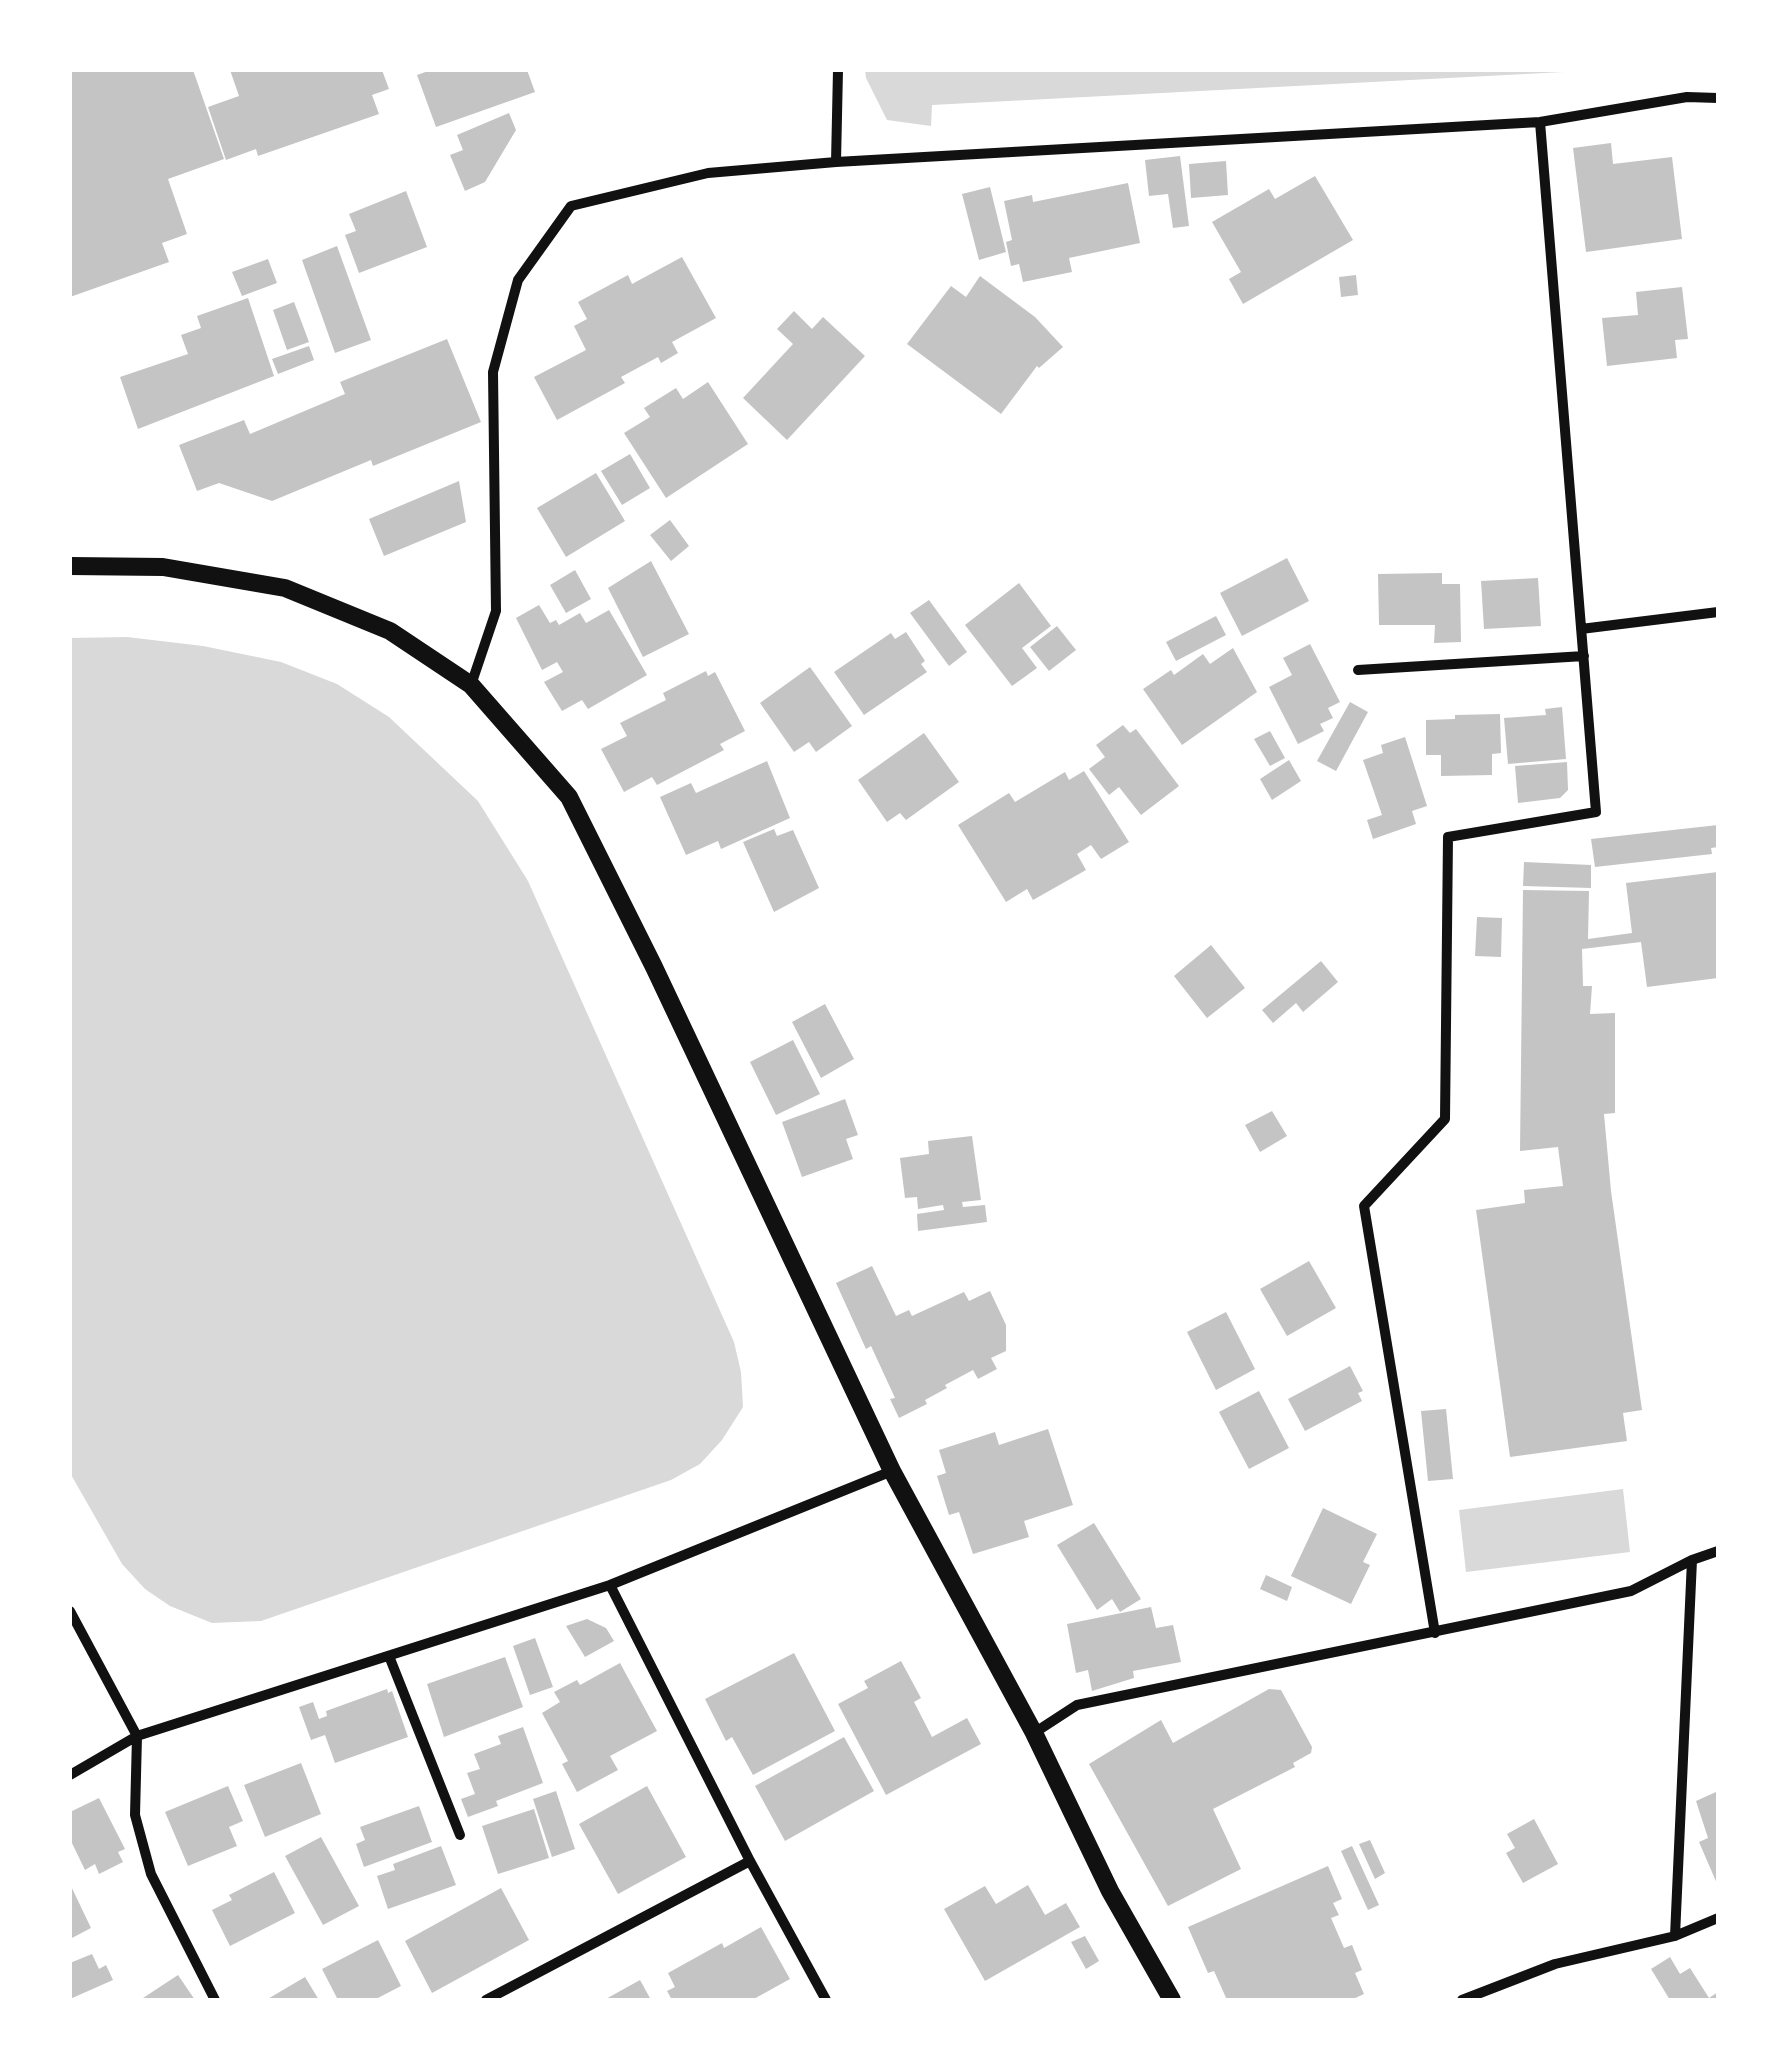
<!DOCTYPE html>
<style>
body{margin:0}
#map{position:relative;width:1788px;height:2070px;overflow:hidden;background:#fff;font-family:Bitter,serif}
canvas{display:block}
.frame{position:absolute;inset:0;border:72px solid #fff;pointer-events:none}
</style>
<div id="map">
<canvas width="1788" height="2070"></canvas>
<div class="frame"></div>
</div>
<script>
const ctx = document.querySelector('canvas').getContext('2d');
ctx.lineJoin = 'round';
function fillPath(path, color) { ctx.fillStyle = color; ctx.fill(path, 'evenodd'); }
function stroke(path, color, width, dash) { ctx.strokeStyle = color; ctx.lineWidth = width; ctx.lineCap = dash ? 'butt' : 'round'; ctx.setLineDash(dash || []); ctx.stroke(path); }
fillPath(new Path2D(`
 M865 70H1602L932 105 931 126 887 120 866 78Z
 M127 637 203 646 281 662 337 684 389 717 478 801 528 881 734 1342 741 1372 743 1407 722 1440 700 1464 671 1480 261 1621 212 1623 170 1606 145 1589 122 1564 70 1473V638Z
 M1623 1489 1630 1552 1466 1572 1459 1510Z`), '#d9d9d9');
fillPath(new Path2D(`
 M70 70H193L224 159 168 179 187 234 162 243 169 262 70 297Z
 M230 70H382L389 89 372 95 379 114 258 156 256 149 226 160 208 107 239 96Z
 M431 70H527L535 92 436 127 417 75Z
 M509 113 516 130 485 182 465 191 450 155 463 150 457 135Z
 M1611 143 1613 164 1672 157 1682 239 1586 252 1573 148Z
 M1180 156 1189 226 1173 228 1168 194 1149 196 1145 160Z
 M1226 161 1228 195 1191 198 1189 164Z
 M1315 176 1353 240 1243 304 1229 279 1241 272 1212 222 1269 189 1275 199Z
 M1128 183 1140 243 1069 258 1072 272 1023 282 1019 264 1011 266 1006 242 1012 240 1004 201 1032 195 1033 202Z
 M990 187 1006 252 979 260 962 194Z
 M406 191 427 247 359 273 345 235 356 231 349 214Z
 M337 246 371 340 335 353 302 260Z
 M682 257 716 318 672 342 678 353 661 363 658 357 621 377 625 383 557 420 534 377 586 350 574 326 587 319 578 302 628 275 632 284Z
 M268 259 277 283 242 296 232 272Z
 M1356 275 1358 295 1341 297 1339 277Z
 M980 276 1035 317 1063 347 1039 368 1037 366 1001 414 907 344 951 286 966 297Z
 M1682 287 1688 339 1675 340 1677 358 1607 366 1602 318 1638 315 1636 292Z
 M248 298 274 376 138 429 120 377 188 354 181 335 201 328 197 316Z
 M294 302 309 342 287 350 273 310Z
 M794 311 812 329 823 317 865 356 787 440 743 398 793 344 777 329Z
 M447 339 481 422 373 466 371 460 272 501 219 483 197 491 179 445 244 420 250 434 345 394 340 382Z
 M309 346 314 360 278 374 272 359Z
 M708 382 748 444 666 498 624 433 650 417 644 408 676 388 683 399Z
 M630 454 650 488 622 505 601 471Z
 M596 473 625 521 566 557 537 508Z
 M459 481 466 522 384 556 369 519Z
 M670 520 689 546 671 561 650 535Z
 M1287 558 1309 601 1242 636 1220 593Z
 M651 561 689 634 643 657 608 588Z
 M575 570 591 599 566 613 550 585Z
 M1442 573V584H1460L1461 642 1434 643 1435 625H1379L1378 574Z
 M1538 578 1541 626 1484 629 1481 581Z
 M1019 583 1051 626 1022 648 1037 668 1012 686 965 625Z
 M929 600 967 652 949 666 910 613Z
 M539 605 550 623 556 620 559 625 580 613 586 623 609 610 647 675 588 709 582 700 562 711 544 682 563 672 557 662 542 670 516 618Z
 M1216 616 1226 635 1176 661 1166 642Z
 M1057 626 1076 650 1049 671 1030 647Z
 M906 632 925 661 921 664 927 672 864 715 834 672 891 633 895 639Z
 M1310 644 1340 702 1328 708 1333 718 1320 724 1324 731 1298 744 1269 687 1292 675 1283 658Z
 M1233 648 1257 692 1182 745 1143 689 1171 670 1174 675 1203 654 1210 664Z
 M810 667 852 726 816 752 809 742 794 752 760 703Z
 M706 671 708 676 715 672 745 731 720 744 724 750 657 785 652 777 624 792 601 749 627 736 620 723 666 700 663 693Z
 M1350 702 1368 712 1336 771 1317 761Z
 M1562 707 1566 759 1508 764 1504 718 1546 715 1545 709Z
 M1500 714 1501 753 1492 754V775L1441 776V755H1426V720L1455 719V715Z
 M1123 725 1130 733 1136 729 1179 786 1141 815 1119 787 1109 795 1089 769 1105 757 1096 745Z
 M1270 731 1285 758 1270 766 1254 739Z
 M924 733 959 782 906 820 900 813 887 822 858 780Z
 M1405 737 1427 806 1412 811 1416 824 1373 839 1367 820 1382 815 1363 760 1383 753 1381 745Z
 M1289 760 1301 781 1272 800 1260 779Z
 M767 761 790 818 721 849 718 841 686 855 660 797 691 783 696 793Z
 M1567 762 1568 790 1560 798 1518 803 1515 766Z
 M1084 771 1129 842 1101 859 1091 845 1077 854 1086 870 1033 900 1027 889 1006 902 958 825 1009 793 1015 802 1065 772 1069 780Z
 M1718 825V847L1711 848 1712 854 1595 867 1591 839Z
 M774 829 777 836 793 830 819 888 774 912 743 842Z
 M1524 862 1591 865V888L1523 886Z
 M1718 872V978L1647 987 1641 942 1582 949 1583 986H1592L1590 1014 1615 1013V1113L1604 1114 1611 1191 1642 1410 1623 1413 1627 1441 1510 1457 1476 1210 1525 1203 1524 1190 1563 1186 1558 1147 1520 1151 1523 890 1589 891 1588 939 1632 933 1626 883Z
 M1477 917 1502 918 1501 957 1475 956Z
 M1211 945 1245 988 1207 1018 1174 976Z
 M1321 961 1338 982 1303 1012 1296 1003 1273 1023 1262 1010Z
 M825 1004 854 1059 821 1078 792 1022Z
 M793 1040 820 1094 776 1115 750 1062Z
 M845 1099 858 1135 846 1139 853 1159 802 1177 782 1122Z
 M1272 1111 1287 1136 1260 1152 1245 1125Z
 M972 1136 981 1200 962 1202 963 1207 985 1205 987 1222 918 1231 917 1214 944 1210 943 1205 918 1209 917 1197 905 1198 900 1158 929 1154 928 1141Z
 M1309 1261 1336 1308 1287 1336 1260 1289Z
 M872 1266 896 1316 909 1310 912 1316 964 1292 969 1301 990 1291 1006 1325V1351L991 1358 997 1369 978 1379 973 1370 945 1385 947 1388 925 1400 927 1404 899 1418 890 1399 895 1398 871 1346 866 1349 836 1283Z
 M1226 1312 1255 1369 1216 1390 1187 1332Z
 M1350 1366 1363 1391 1358 1393 1362 1401 1305 1431 1288 1399Z
 M1259 1391 1289 1448 1249 1469 1219 1412Z
 M1446 1409 1453 1479 1428 1481 1421 1411Z
 M1048 1429 1073 1505 1024 1521 1029 1537 973 1554 959 1512 949 1515 937 1476 946 1473 939 1450 995 1432 999 1445Z
 M1323 1508 1377 1534 1363 1562 1370 1565 1351 1604 1291 1576Z
 M1094 1523 1141 1599 1120 1612 1112 1599 1097 1610 1057 1545Z
 M1266 1575 1292 1587 1287 1601 1260 1589Z
 M1151 1607 1156 1628 1173 1625 1181 1662 1133 1671 1134 1678 1092 1691 1088 1670 1076 1673 1067 1624Z
 M587 1619 606 1628 614 1641 585 1657 566 1626Z
 M535 1638 553 1687 530 1695 513 1646Z
 M794 1653 835 1731 753 1775 732 1737 726 1741 705 1699Z
 M505 1657 523 1707 444 1737 427 1684Z
 M901 1661 921 1698 914 1702 932 1737 967 1718 981 1744 886 1795 838 1704 868 1688 864 1681Z
 M620 1663 657 1731 610 1756 618 1770 577 1792 562 1764 568 1761 542 1713 560 1702 554 1692 577 1680 580 1685Z
 M387 1689 388 1693 392 1691 408 1737 335 1763 325 1735 311 1740 299 1707 313 1702 319 1719 327 1716 326 1711Z
 M1269 1689 1281 1690 1312 1747 1311 1753 1293 1763 1295 1767 1213 1809 1241 1869 1168 1906 1089 1764 1161 1720 1173 1743Z
 M523 1727 543 1783 496 1801 498 1806 468 1817 461 1799 475 1794 467 1773 480 1769 474 1754 501 1744 498 1736Z
 M844 1737 874 1791 785 1841 755 1786Z
 M301 1763 321 1814 265 1837 244 1785Z
 M228 1786 243 1821 229 1827 237 1846 188 1866 165 1812Z
 M647 1786 686 1857 618 1894 579 1824Z
 M556 1791 575 1849 552 1857 533 1799Z
 M1716 1792 1718 1798V1886L1699 1842 1708 1838 1696 1801Z
 M99 1798 125 1849 118 1852 123 1862 99 1874 95 1864 85 1870 70 1839V1812Z
 M419 1806 432 1842 364 1867 356 1844 365 1840 360 1827Z
 M534 1809 549 1858 498 1874 482 1826Z
 M1534 1819 1558 1864 1523 1883 1506 1853 1515 1848 1507 1834Z
 M321 1837 359 1906 323 1925 285 1856Z
 M1370 1840 1385 1873 1375 1879 1359 1844Z
 M441 1846 456 1885 388 1909 377 1876 395 1870 393 1864Z
 M1352 1846 1379 1905 1368 1910 1341 1851Z
 M1328 1866 1342 1899 1333 1903 1339 1915 1331 1918 1344 1948 1352 1945 1362 1970 1355 1973 1364 1994 1351 2000H1227L1214 1971 1208 1973 1188 1927Z
 M274 1872 295 1913 230 1946 212 1910 232 1900 229 1895Z
 M70 1884 91 1928 70 1939Z
 M1028 1885 1045 1915 1066 1903 1080 1927 985 1981 944 1909 985 1886 996 1904Z
 M501 1888 529 1940 432 1993 405 1941Z
 M761 1927 790 1979 752 2000H672L667 1991 675 1987 668 1973 722 1943 724 1948Z
 M1085 1936 1099 1961 1086 1969 1071 1942Z
 M378 1940 401 1986 374 2000H338L322 1969Z
 M92 1954 99 1969 106 1965 113 1980 70 1999V1963Z
 M1670 1957 1680 1974 1690 1968 1709 1998 1718 1992V2000H1670L1651 1969Z
 M178 1975 195 2000H140Z
 M305 1977 319 2000H266Z
 M640 1980 651 2000H604Z`), '#c4c4c4');
stroke(new Path2D(`
 M836 162 838 70
 M1581 629 1718 612
 M1358 670 1584 656
 M471 685 496 611 493 372 518 280 571 206 708 173 836 162 1540 122 1687 97 1718 98
 M610 1585 750 1861 826 2000
 M70 1611 137 1736 135 1815 151 1874 215 2000
 M1435 1633 1364 1206 1445 1119 1448 837 1596 812 1540 122
 M389 1656 460 1835
 M1034 1733 1077 1705 1631 1591 1692 1560 1718 1551
 M70 1775 137 1736 610 1585 892 1471
 M1675 1936 1692 1560
 M486 2000 750 1861
 M1462 2000 1555 1964 1675 1936 1718 1918`), '#111', 10);
stroke(new Path2D(`
 M70 566 163 567 285 588 390 631 471 685 569 797 654 967 892 1471 1034 1733 1110 1891 1172 2000`), '#111', 18);
</script>
